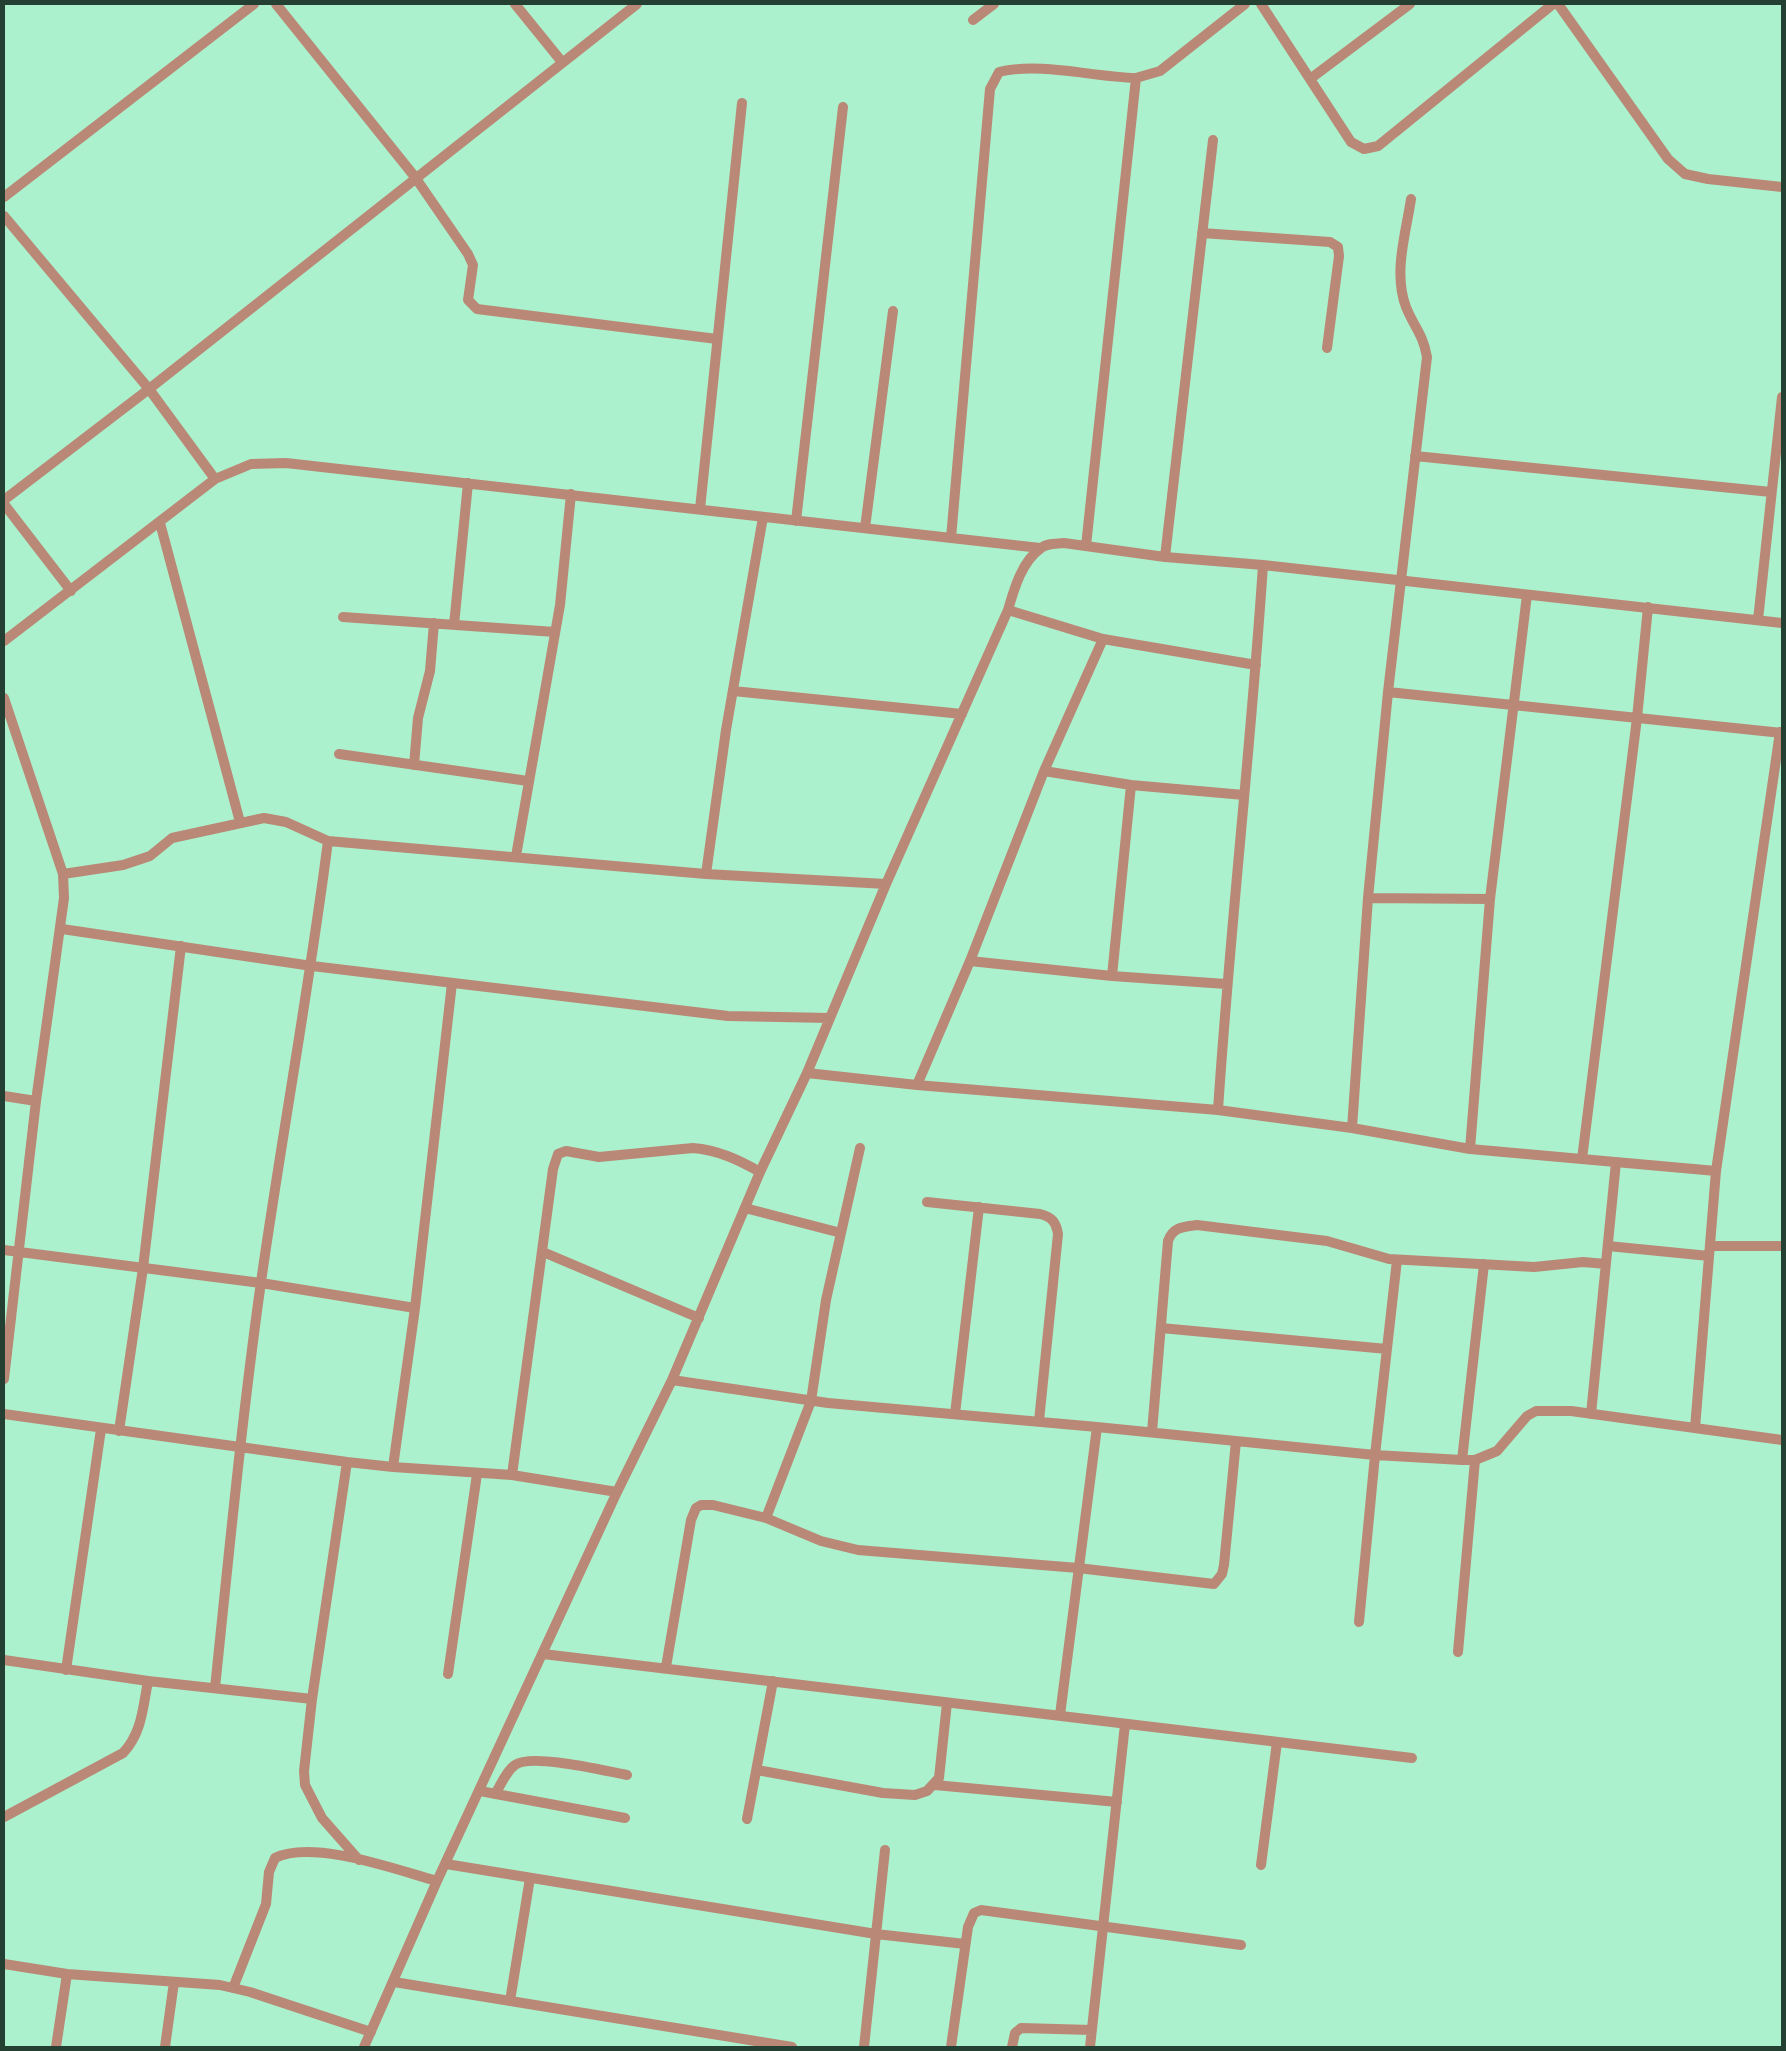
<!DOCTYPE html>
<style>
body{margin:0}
#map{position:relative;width:1786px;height:2051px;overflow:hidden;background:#acf1cd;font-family:"DM Sans",sans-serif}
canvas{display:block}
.frame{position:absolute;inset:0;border:5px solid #244032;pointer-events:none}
</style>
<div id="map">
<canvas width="1786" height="2051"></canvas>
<div class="frame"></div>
</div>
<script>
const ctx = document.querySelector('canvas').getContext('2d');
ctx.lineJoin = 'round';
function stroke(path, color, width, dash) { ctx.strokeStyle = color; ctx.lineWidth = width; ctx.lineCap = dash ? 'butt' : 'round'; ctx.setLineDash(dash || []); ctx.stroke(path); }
stroke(new Path2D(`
 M276 4 415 177 468 254 473 265 468 300 477 309 717 339
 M515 4 562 62
 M1261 4 1351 142 1364 149 1378 146 1553 4
 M1558 4 1668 159 1685 174 1708 179 1782 187
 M973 20 994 4
 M1310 79 1410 4
 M4 197 254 4
 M4 216 149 389 215 479
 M1202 233 1330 242 1338 247 1339 256 1327 348
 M1415 456 1771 492
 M4 500 149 389 637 4
 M4 504 71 591
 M700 509 742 103
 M796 521 843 107
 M160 523 240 822
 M865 528 893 311
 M951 538 990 89 999 72C1041 62 1092 77 1136 78
 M1086 546 1136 78 1160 71 1245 4
 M1165 557 1213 140
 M1008 610 1103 639 1256 665
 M343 617 555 632
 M1758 620 1782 397
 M454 625 468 483
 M4 641 215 479 251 464 286 463 1040 548
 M733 691 962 714
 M1388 692 1782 733
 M4 698 63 874 64 898 36 1101 4 1379
 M339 754 528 781
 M414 765 418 718 430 671 434 623
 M1044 771 1131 785 1244 795
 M516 856 560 605 571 494
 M63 874 123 865 150 856 172 838 264 818 286 822 328 841
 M706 874 726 730 763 517
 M1368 898 1490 899
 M62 929 312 966 728 1016 830 1018
 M970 961 1112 976 1226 984
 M1112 976 1131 785
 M807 1073 917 1085 1218 1110 1352 1128 1470 1149 1716 1171
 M917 1085 970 961 1044 771 1103 639
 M4 1096 36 1101
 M1218 1110C1230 928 1251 747 1263 565
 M1352 1128 1368 898 1388 692 1427 357C1423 334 1414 327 1406 307 1393 273 1406 233 1411 199
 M1470 1149 1490 899 1527 595
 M1582 1159 1637 718 1648 607
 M927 1202 1040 1214C1052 1217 1056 1222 1058 1234L1039 1421
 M745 1208 841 1233
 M1608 1246 1709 1256
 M1710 1246H1782
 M4 1250 261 1283 415 1308
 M543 1252 699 1318
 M1161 1328 1387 1349
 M672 1380 828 1403 1097 1427 1375 1455 1462 1460H1475L1497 1451 1527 1416 1536 1411H1571L1782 1440
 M4 1414 347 1462 393 1467 512 1475 617 1492
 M955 1414 979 1207
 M1591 1414 1616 1162
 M1695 1428 1716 1171 1780 732
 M119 1431 143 1268 181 946
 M1152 1432 1168 1241C1173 1227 1183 1227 1197 1225L1327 1241 1389 1259 1534 1267 1583 1262 1606 1264
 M1462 1460 1484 1264
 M347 1462 312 1699 304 1771 305 1785 322 1818 359 1860
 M393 1467 415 1308 452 983
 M512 1475 553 1169 558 1154 566 1151 599 1157 693 1148C718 1150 739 1160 760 1172
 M766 1518 811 1401 826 1300 860 1148
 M1359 1622 1375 1455 1397 1260
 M1458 1652 1475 1460
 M543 1654 1412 1758
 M4 1660 148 1681 312 1699
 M666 1667 691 1520 696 1508 701 1505H713L766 1518 821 1541 858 1550 1078 1568 1214 1584 1222 1574 1224 1565 1236 1441
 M66 1670 101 1429
 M448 1674 477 1474
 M215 1688C229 1553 242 1417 261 1282 282 1135 309 989 328 841L706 874 886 884
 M1060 1715 1097 1427
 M757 1770 883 1793 915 1795 927 1791 939 1778 947 1703
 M935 1785 1117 1802
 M480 1791 625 1818
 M495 1794C501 1785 506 1771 515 1765 532 1753 605 1771 627 1775
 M4 1817 123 1753C142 1733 143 1707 148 1681
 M747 1819 773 1681
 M446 1864 876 1934 965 1944
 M1261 1865 1277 1742
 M4 1964 67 1974 220 1985 250 1992 371 2032
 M394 1982 792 2047
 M233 1988 266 1904 269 1872 275 1858C313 1839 397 1870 437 1881
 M510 2001 530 1878
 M56 2047 67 1974
 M165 2047 174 1982
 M364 2047 437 1881 617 1492 672 1380 760 1172 807 1073 886 884 1008 610C1014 589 1022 561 1041 548 1047 543 1056 544 1064 543L1165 557 1263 565 1782 623
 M864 2047 885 1850
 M951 2047 968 1927 974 1913 981 1910 1241 1945
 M1012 2047 1015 2033 1021 2028 1092 2030
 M1090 2047 1125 1724`), '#ba8876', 10);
</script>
